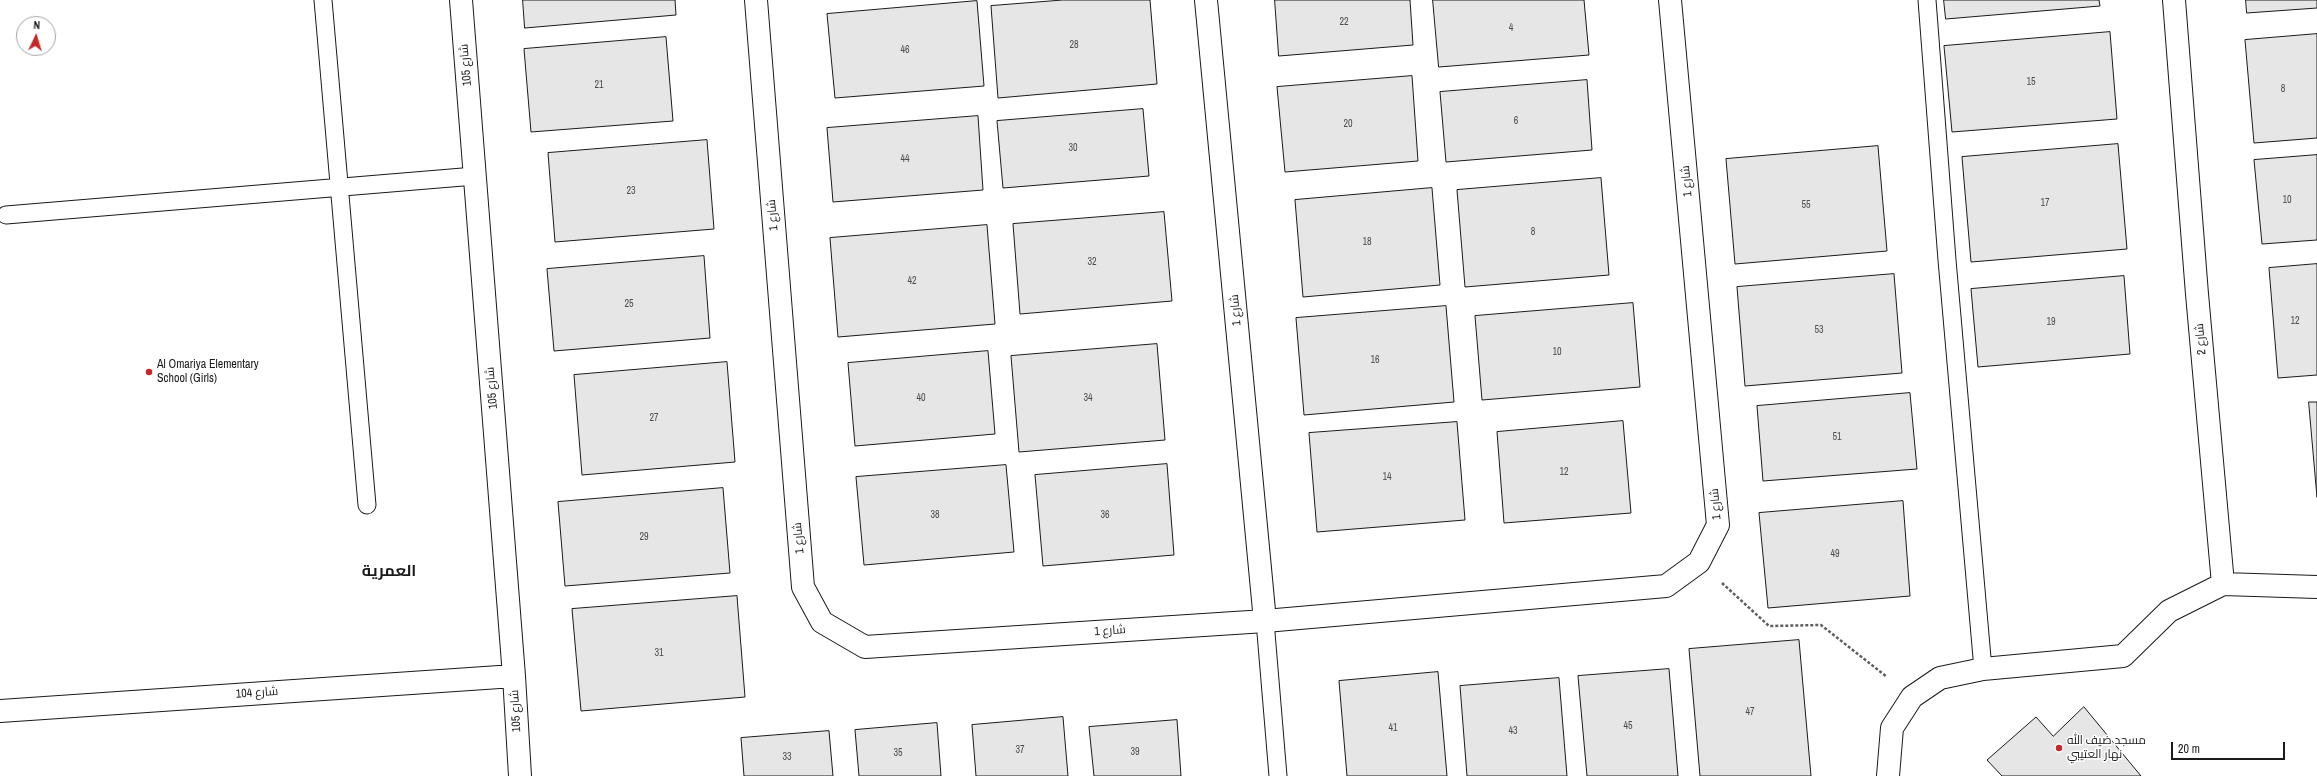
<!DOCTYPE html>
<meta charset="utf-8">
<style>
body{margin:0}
#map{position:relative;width:2317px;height:776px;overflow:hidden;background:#fff;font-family:"Archivo Narrow",sans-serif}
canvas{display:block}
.north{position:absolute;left:16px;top:16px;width:40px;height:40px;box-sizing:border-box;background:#fff;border:1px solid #a3a3a3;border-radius:50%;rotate:4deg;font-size:11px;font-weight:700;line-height:16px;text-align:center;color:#1a1a1a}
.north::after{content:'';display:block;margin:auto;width:14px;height:18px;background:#c62828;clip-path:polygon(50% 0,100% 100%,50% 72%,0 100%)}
.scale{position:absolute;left:2171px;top:742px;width:114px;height:18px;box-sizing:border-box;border:2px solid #1a1a1a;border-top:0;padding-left:5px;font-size:12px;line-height:14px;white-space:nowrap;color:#1a1a1a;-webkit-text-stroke:3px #fff;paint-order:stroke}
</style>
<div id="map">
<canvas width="2317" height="776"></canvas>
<div class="north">N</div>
<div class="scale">20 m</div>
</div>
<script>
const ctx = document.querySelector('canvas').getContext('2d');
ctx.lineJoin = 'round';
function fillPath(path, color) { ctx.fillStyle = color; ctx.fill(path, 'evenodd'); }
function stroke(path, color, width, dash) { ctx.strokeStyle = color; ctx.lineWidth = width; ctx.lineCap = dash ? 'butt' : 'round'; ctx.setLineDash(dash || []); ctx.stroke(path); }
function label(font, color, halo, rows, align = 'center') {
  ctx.font = font + ' "Archivo Narrow",Cairo,sans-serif'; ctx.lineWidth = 3; ctx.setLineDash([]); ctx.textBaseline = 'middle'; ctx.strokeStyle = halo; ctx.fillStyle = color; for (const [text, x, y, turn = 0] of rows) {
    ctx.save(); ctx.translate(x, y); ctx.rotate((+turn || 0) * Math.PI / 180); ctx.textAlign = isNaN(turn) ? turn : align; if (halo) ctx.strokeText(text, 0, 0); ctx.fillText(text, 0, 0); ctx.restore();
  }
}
const building = new Path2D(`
 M523 0H675L676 15 525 28Z
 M1063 0H1150L1157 84 998 98 991 6Z
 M1275 0H1410L1413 45 1279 56Z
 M1433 0H1584L1589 55 1439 67Z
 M1944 0H2099L2100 6 1946 19Z
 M2246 0H2317V8L2247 13Z
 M977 1 984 86 835 98 827 14Z
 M2110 32 2117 119 1952 132 1944 46Z
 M2317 34V138L2254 143 2245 40Z
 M666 37 673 121 531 132 524 49Z
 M1412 76 1418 161 1285 172 1277 87Z
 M1587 80 1592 150 1446 162 1440 92Z
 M1143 109 1149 176 1003 188 997 121Z
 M978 116 983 190 833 202 827 128Z
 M707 140 714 229 555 242 548 153Z
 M2118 144 2127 249 1971 262 1962 157Z
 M1878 146 1887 251 1735 264 1726 159Z
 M2317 155V240L2262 244 2254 160Z
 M1601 178 1609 275 1465 287 1457 190Z
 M1432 188 1440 285 1303 297 1295 200Z
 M1164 212 1172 301 1020 314 1013 224Z
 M987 225 995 324 838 337 830 238Z
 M704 256 710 338 554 351 547 269Z
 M2317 264V375L2278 378 2269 268Z
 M1894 274 1902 373 1745 386 1737 287Z
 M2124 276 2130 354 1978 367 1971 289Z
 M1633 303 1640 387 1482 400 1475 316Z
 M1446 306 1454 402 1304 415 1296 318Z
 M1157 344 1165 440 1019 452 1011 356Z
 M988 351 995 434 855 446 848 363Z
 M727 362 735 462 582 475 574 375Z
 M1910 393 1917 469 1763 481 1757 406Z
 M2309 402H2317V497Z
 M1623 421 1631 513 1504 523 1497 432Z
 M1457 422 1465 520 1317 532 1309 433Z
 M1167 464 1174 555 1043 566 1035 475Z
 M1006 465 1014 552 864 565 856 477Z
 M723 488 730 573 565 586 558 502Z
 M1903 501 1910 596 1768 608 1759 513Z
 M737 596 745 697 581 711 572 609Z
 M1799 640 1811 776H1700L1689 649Z
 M1669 669 1678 776H1587L1578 676Z
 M1438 672 1447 776H1347L1339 681Z
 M1559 678 1567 776H1467L1460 686Z
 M2084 707 2141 776H2002L1987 760 2036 717 2053 736Z
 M1063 717 1068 776H976L972 725Z
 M1177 720 1181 776H1094L1089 727Z
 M937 723 941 776H859L855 730Z
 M829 731 833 776H744L741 738Z`);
fillPath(building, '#e6e6e6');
stroke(building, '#1a1a1a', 1);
const service = new Path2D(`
 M323 0 367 505
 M1927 0 1947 260 1983 669
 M6 215 475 176
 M1265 621 1278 776`);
const minor = new Path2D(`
 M461 0 514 676 520 776
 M756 0 803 587 822 622 865 647 1265 621 1666 586 1699 562 1718 525 1670 0
 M1206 0 1265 621
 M2174 0 2197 294 2223 584
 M0 711 514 676
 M1888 776 1892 728 1912 697 1940 678 1983 669 2123 656 2169 611 2223 584 2317 587`);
stroke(service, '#1a1a1a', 19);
stroke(minor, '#1a1a1a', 24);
stroke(new Path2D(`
 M1722 583 1769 626 1821 625 1887 677`), '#5f5f5f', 2.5, [3, 2]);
stroke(service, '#fff', 17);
stroke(minor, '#fff', 22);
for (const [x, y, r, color] of [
 [149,372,4,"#c62828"],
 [2059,748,4,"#c62828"]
]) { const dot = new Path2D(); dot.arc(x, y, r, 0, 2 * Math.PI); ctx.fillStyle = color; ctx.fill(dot); stroke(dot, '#fff', 1.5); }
label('10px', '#4d4d4d', null, [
 ["22",1344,22],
 ["4",1511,28],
 ["28",1074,45],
 ["46",905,50],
 ["15",2031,82],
 ["21",599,85],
 ["8",2283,89],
 ["6",1516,121],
 ["20",1348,124],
 ["30",1073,148],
 ["44",905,159],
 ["23",631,191],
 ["10",2287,200],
 ["17",2045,203],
 ["55",1806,205],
 ["8",1533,232],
 ["18",1367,242],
 ["32",1092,262],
 ["42",912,281],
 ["25",629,304],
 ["12",2295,321],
 ["19",2051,322],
 ["53",1819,330],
 ["10",1557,352],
 ["16",1375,360],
 ["40",921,398],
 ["34",1088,398],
 ["27",654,418],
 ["51",1837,437],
 ["12",1564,472],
 ["14",1387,477],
 ["38",935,515],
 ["36",1105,515],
 ["29",644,537],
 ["49",1835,554],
 ["31",659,653],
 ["47",1750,712],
 ["45",1628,726],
 ["41",1393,728],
 ["43",1513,731],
 ["37",1020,750],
 ["39",1135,752],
 ["35",898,753],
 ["33",787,757]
]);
label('12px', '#1a1a1a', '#fff', [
 ["شارع 105",466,65,-95],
 ["شارع 1",1687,181,-95],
 ["شارع 1",773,215,-95],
 ["شارع 1",1236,310,-95],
 ["شارع 2",2201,339,-95],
 ["شارع 105",492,388,-95],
 ["شارع 1",1716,504,-95],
 ["شارع 1",799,538,-95],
 ["شارع 1",1110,631,-4],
 ["شارع 104",257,693,-4],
 ["شارع 105",516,711,-93]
]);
label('12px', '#1a1a1a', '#fff', [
 ["Al Omariya Elementary",157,365],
 ["School (Girls)",157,379],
 ["مسجد ضيف الله",2067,741],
 ["نهار العتيبي",2067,755]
], 'left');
label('bold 16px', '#1a1a1a', '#fff', [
 ["العمرية",389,572]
]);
</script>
